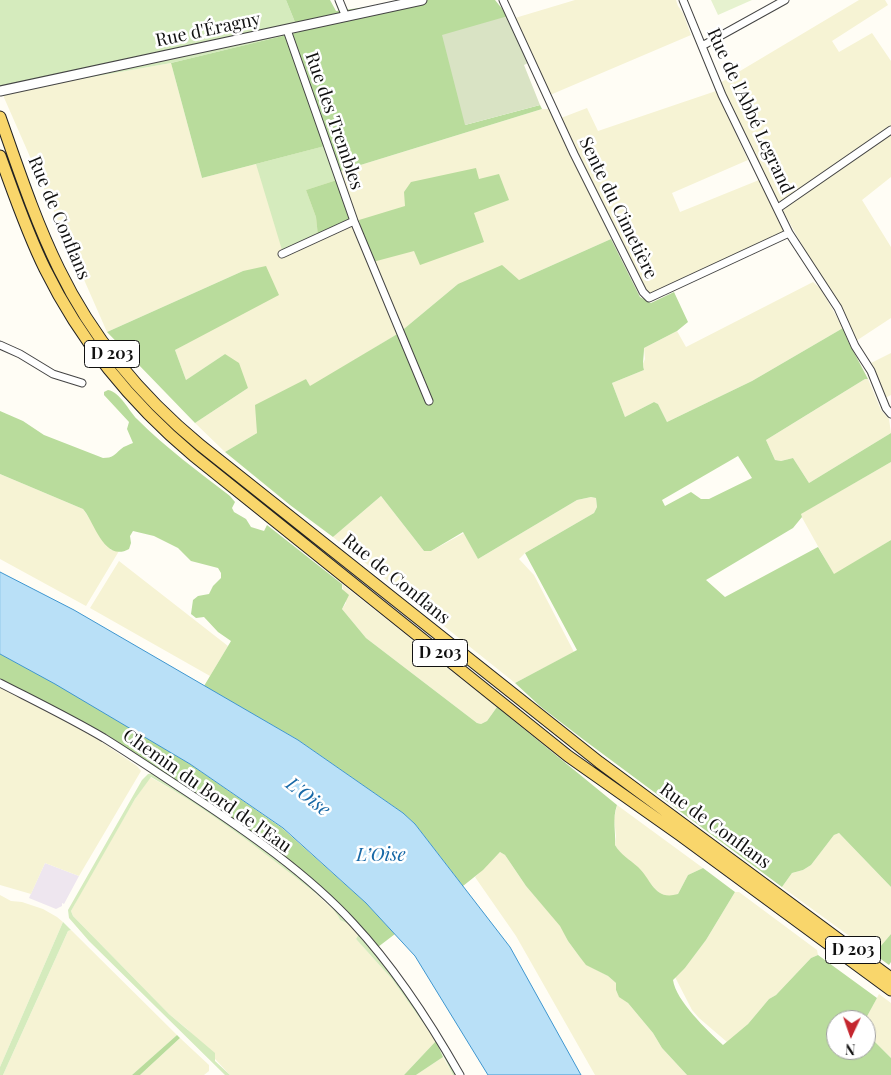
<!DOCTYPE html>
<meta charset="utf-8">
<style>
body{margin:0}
#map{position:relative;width:891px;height:1075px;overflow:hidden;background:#fffdf5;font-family:"Playfair Display",serif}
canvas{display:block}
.north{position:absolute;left:826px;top:1010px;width:50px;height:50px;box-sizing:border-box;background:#fff;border:1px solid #a0a0a0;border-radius:50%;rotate:183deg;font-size:14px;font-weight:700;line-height:20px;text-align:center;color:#111}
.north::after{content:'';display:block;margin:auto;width:18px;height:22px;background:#c4262e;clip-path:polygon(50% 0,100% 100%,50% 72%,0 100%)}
</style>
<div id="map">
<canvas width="891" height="1075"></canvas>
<div class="north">N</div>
</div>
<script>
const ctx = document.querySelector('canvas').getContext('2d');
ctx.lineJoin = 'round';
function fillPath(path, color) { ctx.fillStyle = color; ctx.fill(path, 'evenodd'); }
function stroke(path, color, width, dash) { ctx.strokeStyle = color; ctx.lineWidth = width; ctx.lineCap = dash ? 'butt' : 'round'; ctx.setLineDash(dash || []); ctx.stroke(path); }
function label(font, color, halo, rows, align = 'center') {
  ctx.font = font + ' "Playfair Display",serif'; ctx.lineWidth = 5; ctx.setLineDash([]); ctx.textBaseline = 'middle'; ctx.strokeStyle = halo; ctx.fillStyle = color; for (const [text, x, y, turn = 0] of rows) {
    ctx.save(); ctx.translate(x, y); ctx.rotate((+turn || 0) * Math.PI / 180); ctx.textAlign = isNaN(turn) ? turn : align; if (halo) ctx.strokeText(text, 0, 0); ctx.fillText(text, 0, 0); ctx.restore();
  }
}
fillPath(new Path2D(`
 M45 863 79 876 64 904 62 903V906L56 909 29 898Z`), '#eee6ef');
fillPath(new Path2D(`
 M575 0H676L678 6 683 13 691 35 550 95 515 18Z
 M859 0H885L888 5 832 41 839 52 872 33 891 61V130L784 201H779L777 200 720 83Z
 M171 63 202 178 325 146 341 171 542 109H552L611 239 519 280 458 284 399 333 310 387 306 379 257 433 225 452 195 423 248 388 225 354 186 380 175 350 212 329 243 271 107 332 2 93Z
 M716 91 748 160 672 193 680 212 759 180 784 225V231L783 233 653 294H648L645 291 586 174 561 118 587 108 598 131Z
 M891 133V177L862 200 891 247V318L856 341 783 211 787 204Z
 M813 282 821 289 843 328 752 381 667 422 658 404 654 402 625 417 612 383 644 370 643 364 645 359 644 348 677 331 686 347Z
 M891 353V395L885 398 869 364Z
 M865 379H868L881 410 889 419 891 433 809 483 793 458 781 461 775 460 766 440Z
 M891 462V540L834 575 800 514Z
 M0 474 83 509 111 550 119 551 86 606 0 559Z
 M381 496 424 551H431L464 533 478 559 577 500 591 497 596 498 597 507 594 513 525 553 519 559 534 575 574 652 515 683 333 537Z
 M119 561 228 646 210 676 90 608Z
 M342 584 497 707 487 721 481 724 477 723 366 638 342 609 346 603Z
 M0 686 90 734 137 766 141 771 79 876 45 863 31 894 0 885Z
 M150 777 182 795 212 815 267 854 314 892 337 913 340 920 349 924 359 935 356 939 392 979 436 1041 404 1075H230L187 1029 169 1014 73 916 71 911 95 867 135 799Z
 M617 805 703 868 688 875 678 894 669 897 661 894 655 889 638 868 626 859 619 851 615 845 616 836 614 819Z
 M839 833 891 887V934L874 954 782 887 792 873 803 870 811 865 834 835Z
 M500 852 505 855 526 886 561 926 568 941 579 956 587 965 608 976 616 983V990L619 996 628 1003 653 1033 662 1048 687 1075H595L516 936 475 877Z
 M735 892H739L817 950 818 955 811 958 776 995 769 999 748 1024 727 1042 699 1018 692 1010 675 977 685 968 706 940Z
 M0 895 11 901 22 902 43 909 57 917 63 922 0 1067Z
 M71 930 177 1035 132 1075H3L68 931Z
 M879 994 891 1003V1058L875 1042 866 1037 865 1020Z
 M180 1038 209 1065V1071L204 1075H140Z
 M443 1057 453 1075H416Z`), '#f6f3d4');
fillPath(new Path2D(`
 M0 0H286L299 32 171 63 2 93 0 91Z
 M325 146 341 171 340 179 306 190 316 217 318 236 282 250 256 164Z
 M153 773 266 849 315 890 362 936 412 1001 457 1075H453L436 1041 392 979 356 939 359 934 349 924 340 920C335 906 311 890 299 880 252 843 204 807 151 777L135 799 71 911 73 916 169 1014 215 1053V1061L230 1075H225L89 941 69 918 68 910 142 780 148 774Z
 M63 922 71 930 68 931 3 1075H0V1067Z`), '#d5ebbd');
fillPath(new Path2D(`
 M286 0H330L336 11 421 0H495L508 16 465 125 540 105 542 109 341 171 325 146 202 178 171 63 299 32Z
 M476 168 479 179 499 174 509 200 474 213 484 242 420 265 414 251 369 263 359 220 405 206 404 192 411 182Z
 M340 179 352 221 318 236 316 217 306 190Z
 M611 239 640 297 651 303 674 292 688 322 677 331 644 348C644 356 642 363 644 370L612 383 625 417 654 402 658 404 667 422 752 381 843 328 848 341 868 379H865L766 440 775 460 781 461 793 458 809 483 891 433V462L801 514 802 517 793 528 706 580 725 597 818 547 834 574 891 540V887L839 833 834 835 811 865 803 870 792 873 782 887 584 740 541 707 515 683 577 650 525 553 594 513 597 507 596 498 591 497 577 500 478 559 463 532 431 551H424L381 496 333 537 290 505 225 452 257 433 255 405 306 379 310 386 399 333 458 284 502 265 519 280ZM738 456 752 478 709 499H701L691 492 665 506 662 500Z
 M266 266 279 295 175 350 186 380 225 354 239 363 248 388 195 423 107 332 243 271Z
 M108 390C120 392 129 411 137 419 166 448 199 472 230 496L235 502 232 508 234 512 246 519 251 527 264 531 267 525 342 584V589L349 595 342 609 366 638 477 723 481 724 487 721 497 707 617 805C612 819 616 831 615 845 621 855 629 859 638 867 652 880 654 901 678 894L688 875 703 868 735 892 706 940 685 968 673 980C676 1001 707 1030 723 1045L748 1024 769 999 776 995 811 958 818 955 877 998 865 1020H836V1050H866V1037L875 1042 891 1058V1075H687L662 1048 653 1033 628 1003 619 997 616 990V983L608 976 586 965 579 956 568 941 560 926 526 886 505 855 500 852 483 870 463 886 415 824 403 813 298 740 204 686 231 641 218 632 204 617 196 618 191 614 193 600 198 596 209 594 213 586 221 578V573L218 568 191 561 178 548 154 536 133 531 130 536 131 543 129 549C104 563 94 521 83 509L0 474V411L23 421 44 435 103 458C113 458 114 455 121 449 124 446 129 445 133 443L127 429 129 422 104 395V392Z
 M0 654 55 683 190 764 282 828 366 903 395 934 378 947 336 902 192 792 104 733 85 726 0 681Z
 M891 934V962L889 965 874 954Z
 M177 1035 180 1038 140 1075H132Z
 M436 1041 443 1057 416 1075H404Z`), '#b9dc9c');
fillPath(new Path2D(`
 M508 16 513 27 512 29 523 47 522 49 530 62 524 65 540 105 465 125 442 35Z`), '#d9e3c4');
fillPath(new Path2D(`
 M711 0H752L718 15Z`), '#e6f2cf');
const water = new Path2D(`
 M0 572 74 610 298 740 403 813 415 824 510 947 581 1075H488L415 956 366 903 283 828 190 764 55 684 0 654Z`);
fillPath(water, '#b9e0f7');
stroke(water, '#3f96cf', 1);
const minor = new Path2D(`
 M339 0 346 17
 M503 0 574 154 643 292 649 298 789 233
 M683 0 722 95 789 233 838 308 855 346 871 371 886 408 891 414
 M287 30 354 221 429 401
 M702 46 785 0
 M778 208 891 130
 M282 254 354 221
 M0 345 20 354 53 374 82 383
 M0 683C35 701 70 718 104 738 133 756 161 775 190 794 246 831 308 874 353 923 395 968 430 1022 460 1075`);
const tertiary = new Path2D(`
 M0 91 422 0`);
const primary = new Path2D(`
 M0 117C18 168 35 220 59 269 92 337 142 397 200 445L599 762 891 978
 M0 156C14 194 27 233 45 269 81 342 132 404 194 456L568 756 680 835 891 990`);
stroke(minor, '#444', 9);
stroke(tertiary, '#444', 11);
stroke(primary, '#222', 13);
stroke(minor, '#fff', 7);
stroke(tertiary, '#fff', 9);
stroke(primary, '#f9d66b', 11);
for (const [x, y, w] of [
 [112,354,55],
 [440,653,55],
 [853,950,55]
]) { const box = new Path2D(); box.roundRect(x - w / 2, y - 13.5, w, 27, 4); ctx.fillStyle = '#fff'; ctx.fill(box); stroke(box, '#111', 1); }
label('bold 16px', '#111', null, [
 ["D 203",112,354],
 ["D 203",440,653],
 ["D 203",853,950]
]);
label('18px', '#111', '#fff', [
 ["Rue d'Éragny",208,30,-12],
 ["Rue de l'Abbé Legrand",750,111,65],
 ["Rue des Trembles",334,121,71],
 ["Sente du Cimetière",618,208,64],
 ["Rue de Conflans",59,218,67],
 ["Rue de Conflans",396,579,39],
 ["Chemin du Bord de l'Eau",207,791,35],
 ["Rue de Conflans",715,826,36]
]);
label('italic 19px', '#1768a6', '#fff', [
 ["L'Oise",308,797,38],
 ["L’Oise",381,855]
]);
</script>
